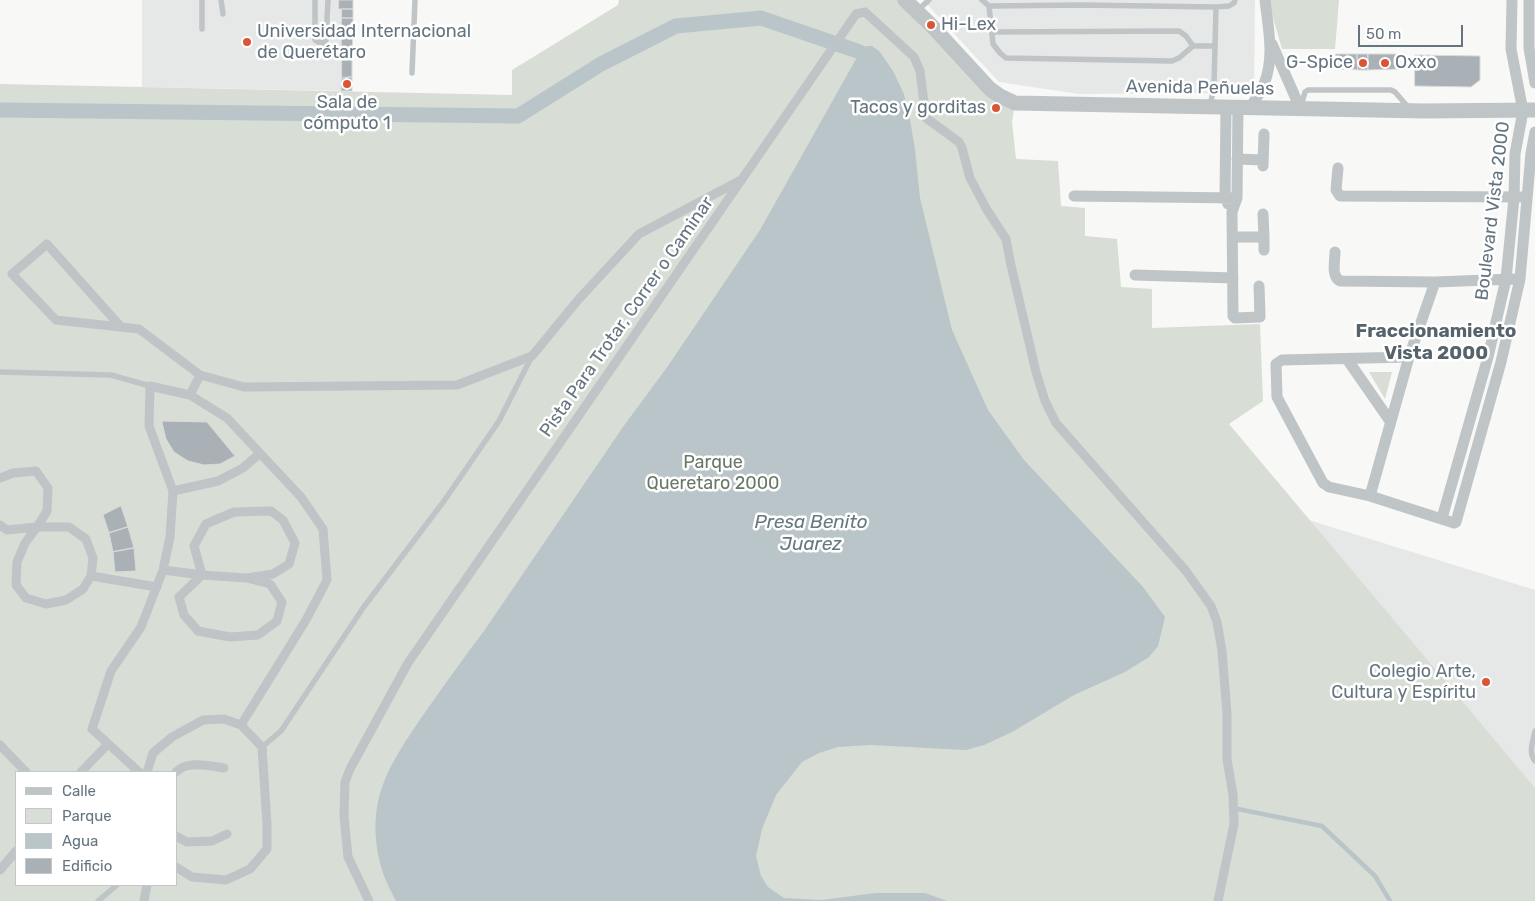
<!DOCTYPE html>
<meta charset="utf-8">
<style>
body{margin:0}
#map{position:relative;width:1535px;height:901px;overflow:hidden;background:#f8f8f6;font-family:Rubik,sans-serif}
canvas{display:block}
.legend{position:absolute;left:15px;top:771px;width:162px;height:115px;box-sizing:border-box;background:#fff;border:1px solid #c1c8cc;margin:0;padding:6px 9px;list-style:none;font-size:15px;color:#65757f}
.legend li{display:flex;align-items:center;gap:10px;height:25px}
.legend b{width:25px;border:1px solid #c1c8cc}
.scale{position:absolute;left:1358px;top:25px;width:105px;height:22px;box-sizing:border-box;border:2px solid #65757f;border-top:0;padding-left:6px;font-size:15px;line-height:18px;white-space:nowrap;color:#65757f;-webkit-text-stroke:4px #fff;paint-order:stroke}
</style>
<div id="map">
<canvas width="1535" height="901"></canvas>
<ul class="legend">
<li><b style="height:6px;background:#bfc4c7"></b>Calle</li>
<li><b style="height:14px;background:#d8ddd5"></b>Parque</li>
<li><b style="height:14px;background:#b9c5c9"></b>Agua</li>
<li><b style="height:14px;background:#a9b1b6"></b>Edificio</li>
</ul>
<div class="scale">50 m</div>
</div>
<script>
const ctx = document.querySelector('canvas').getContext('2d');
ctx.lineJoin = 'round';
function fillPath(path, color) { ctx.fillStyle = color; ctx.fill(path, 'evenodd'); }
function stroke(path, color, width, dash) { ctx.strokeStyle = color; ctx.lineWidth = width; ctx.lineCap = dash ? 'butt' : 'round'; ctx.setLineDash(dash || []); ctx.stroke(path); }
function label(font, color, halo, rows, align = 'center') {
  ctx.font = font + ' Rubik,sans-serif'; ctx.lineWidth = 5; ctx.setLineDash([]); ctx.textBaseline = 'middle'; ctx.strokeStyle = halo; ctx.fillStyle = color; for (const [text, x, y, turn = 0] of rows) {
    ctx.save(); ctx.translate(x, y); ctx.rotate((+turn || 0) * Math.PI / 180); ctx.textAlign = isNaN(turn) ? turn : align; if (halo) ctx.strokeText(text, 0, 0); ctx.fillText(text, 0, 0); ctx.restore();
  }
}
fillPath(new Path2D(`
 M142 0H353L352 91 142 87Z
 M923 0H1255L1254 93 1079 94 999 82Z
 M1299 517 1535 590V798Z`), '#e6e7e7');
fillPath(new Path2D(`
 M619 0H907L990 89 1015 103 1012 122 1016 159 1058 161 1061 206 1085 208V236L1117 239 1121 287 1152 289V328L1260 324 1263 401 1229 424 1535 788V901H0V84L512 95V70L618 5ZM16 772H176V885H16Z
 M1268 0H1339L1335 49H1282Z
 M1369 372H1392L1385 399Z`), '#d8ddd5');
fillPath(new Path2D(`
 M867 46H872L880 52 893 71 904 94 910 119 915 150 920 198 952 330 988 410 1024 460 1143 587 1165 617 1158 646 1149 657 1125 672 1074 695 1012 732 984 745 966 750 871 745 838 747 819 753 802 762 776 795 762 829 756 856 761 876 768 887 784 898 821 900 876 893H925L947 901H396C391 891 385 880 382 870 363 801 389 765 426 711 445 684 464 657 484 631L623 427 668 366 760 230 860 52Z`), '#b9c5c9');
stroke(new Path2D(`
 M1238 809 1322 826 1375 876 1390 901`), '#b9c5c9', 4.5);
stroke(new Path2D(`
 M0 110 518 116 601 64 676 26 761 18 860 52`), '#b9c5c9', 15);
const building = new Path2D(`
 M339 0H353V9H339Z
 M342 9H353V18H342Z
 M342 18H353V30L341 29Z
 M341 29 353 30 352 54 342 53Z
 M342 53 352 54V77L342 78Z
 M1336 54H1347V69L1336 70Z
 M1347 54H1357L1358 70 1347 69Z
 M1357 54H1368V70H1358Z
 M1368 54H1400V69L1368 70Z
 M1415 55 1480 56V80L1471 87 1415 86Z
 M352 77V91H341L342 78Z
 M162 421 207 422 235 456 220 464 204 465 188 461 174 452 166 439Z
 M121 506 128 527 109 533 103 515Z
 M128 527 134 548 113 552 109 533Z
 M134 548 136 571 115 572 113 552Z`);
fillPath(building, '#a9b1b6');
stroke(building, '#dadad8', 1);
stroke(new Path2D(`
 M202 0V29
 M221 0 223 14
 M315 0V40L318 42 324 43 326 40 328 0
 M982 0 989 6 1081 5 1216 7 1214 85 1210 107
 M989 6 993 44 1000 53 1006 58 1172 61 1179 58 1193 46H1214
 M1216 7 1229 6 1234 3 1235 0
 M918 10 929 0
 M992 32 1179 31 1186 36 1193 46
 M412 73 415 0
 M1301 106 1305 92 1308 90H1391L1395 92 1408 107
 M0 372 111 375 150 386
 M1535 731C1533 742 1528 752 1535 761
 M262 747 281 731 363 608 444 501 499 421 532 356
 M98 901 117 885`), '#bfc4c7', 5.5);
stroke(new Path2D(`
 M121 327 47 244 12 274 56 320 139 329 200 375 244 387 457 385 532 356 578 300 639 234 741 180
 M190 395 227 418 301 497 323 529 327 580 306 620 241 725
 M0 478 13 473 36 471 48 488 47 511 37 527 7 530 0 525
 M173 491 218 481 243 468 259 454
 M37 527H69L86 539 93 558 91 576 83 589 66 600 46 604 26 598 16 585 17 562 25 543Z
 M163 570 202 575 194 546 206 524 234 512 271 511 283 520 295 543 289 564 273 574 247 578 202 575 179 597 184 615 198 631 230 637 258 635 277 621 282 602 270 584 247 578
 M91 576 157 587
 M0 745 26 772
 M81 772 108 744
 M139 772 92 729 111 671 141 627 163 570 170 537 173 491 149 426 150 386 190 395 200 375
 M147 772 153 753 172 737 203 720 224 719 241 725 262 747 267 824V849L250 869 226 880 192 877 176 867
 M176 772C187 760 210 766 224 768
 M176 836 187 842 212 841 227 834
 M0 870 16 851
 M144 901 147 885
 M369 901 348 857 344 816 345 782 350 769 408 663 856 14 865 12 914 57 920 71 926 118 959 142 962 148 970 178 987 210 1006 239 1010 261 1036 372 1045 401 1056 423 1186 571 1211 606 1217 622 1222 651 1227 714V759L1233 795 1234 824 1218 901`), '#bfc4c7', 9);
stroke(new Path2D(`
 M1529 0V48L1535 83
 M1272 44 1300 108
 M1226 107 1225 198 1228 204
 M1238 107 1237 198 1232 212 1233 316 1235 318 1260 317 1259 286
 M1250 108C1254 100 1261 93 1264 84 1275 58 1268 27 1265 0
 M1237 159 1263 160
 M1263 166 1264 134
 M1338 168 1336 190 1340 196 1521 197
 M1074 196 1237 198
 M1233 237H1264L1263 214
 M1264 250V237
 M1335 252C1335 262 1331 276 1340 281L1435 282 1513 279
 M1135 275 1233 278
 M1409 357 1282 360 1276 364 1277 397 1323 483 1329 487 1370 496 1454 523 1456 522 1501 362 1520 279 1531 153 1535 132
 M1347 359 1390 421
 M1370 496 1409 357 1435 282
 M1442 518 1488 357 1506 279 1514 198 1515 154 1523 111 1511 49 1512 0`), '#bfc4c7', 11);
stroke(new Path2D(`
 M905 0 931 25 990 89 1000 96 1015 103 1424 111 1535 110`), '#bfc4c7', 15);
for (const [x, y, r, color] of [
 [931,25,5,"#d95535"],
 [247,42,5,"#d95535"],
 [1363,63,5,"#d95535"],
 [1385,63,5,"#d95535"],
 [347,84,5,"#d95535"],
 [996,108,5,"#d95535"],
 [1486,682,5,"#d95535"]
]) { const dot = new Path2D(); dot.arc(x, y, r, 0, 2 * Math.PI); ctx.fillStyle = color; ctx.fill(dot); stroke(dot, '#fff', 2); }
label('18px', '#65757f', '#fff', [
 ["Hi-Lex",941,25],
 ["Universidad Internacional",257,32],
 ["de Querétaro",257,53],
 ["G-Spice",1353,63,"right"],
 ["Oxxo",1395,63],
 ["Sala de",347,103,"center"],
 ["cómputo 1",347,124,"center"],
 ["Tacos y gorditas",986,108,"right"],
 ["Colegio Arte,",1476,672,"right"],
 ["Cultura y Espíritu",1476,693,"right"]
], 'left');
label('18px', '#65757f', '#fff', [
 ["Avenida Peñuelas",1200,88,1],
 ["Boulevard Vista 2000",1493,211,-83],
 ["Pista Para Trotar, Correr o Caminar",627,317,-55]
]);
label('18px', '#687864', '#fff', [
 ["Parque",713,463],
 ["Queretaro 2000",713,484]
]);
label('bold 19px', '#57636b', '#fff', [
 ["Fraccionamiento",1436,332],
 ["Vista 2000",1436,354]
]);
label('italic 19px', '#657a80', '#fff', [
 ["Presa Benito",811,523],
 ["Juarez",811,545]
]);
</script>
